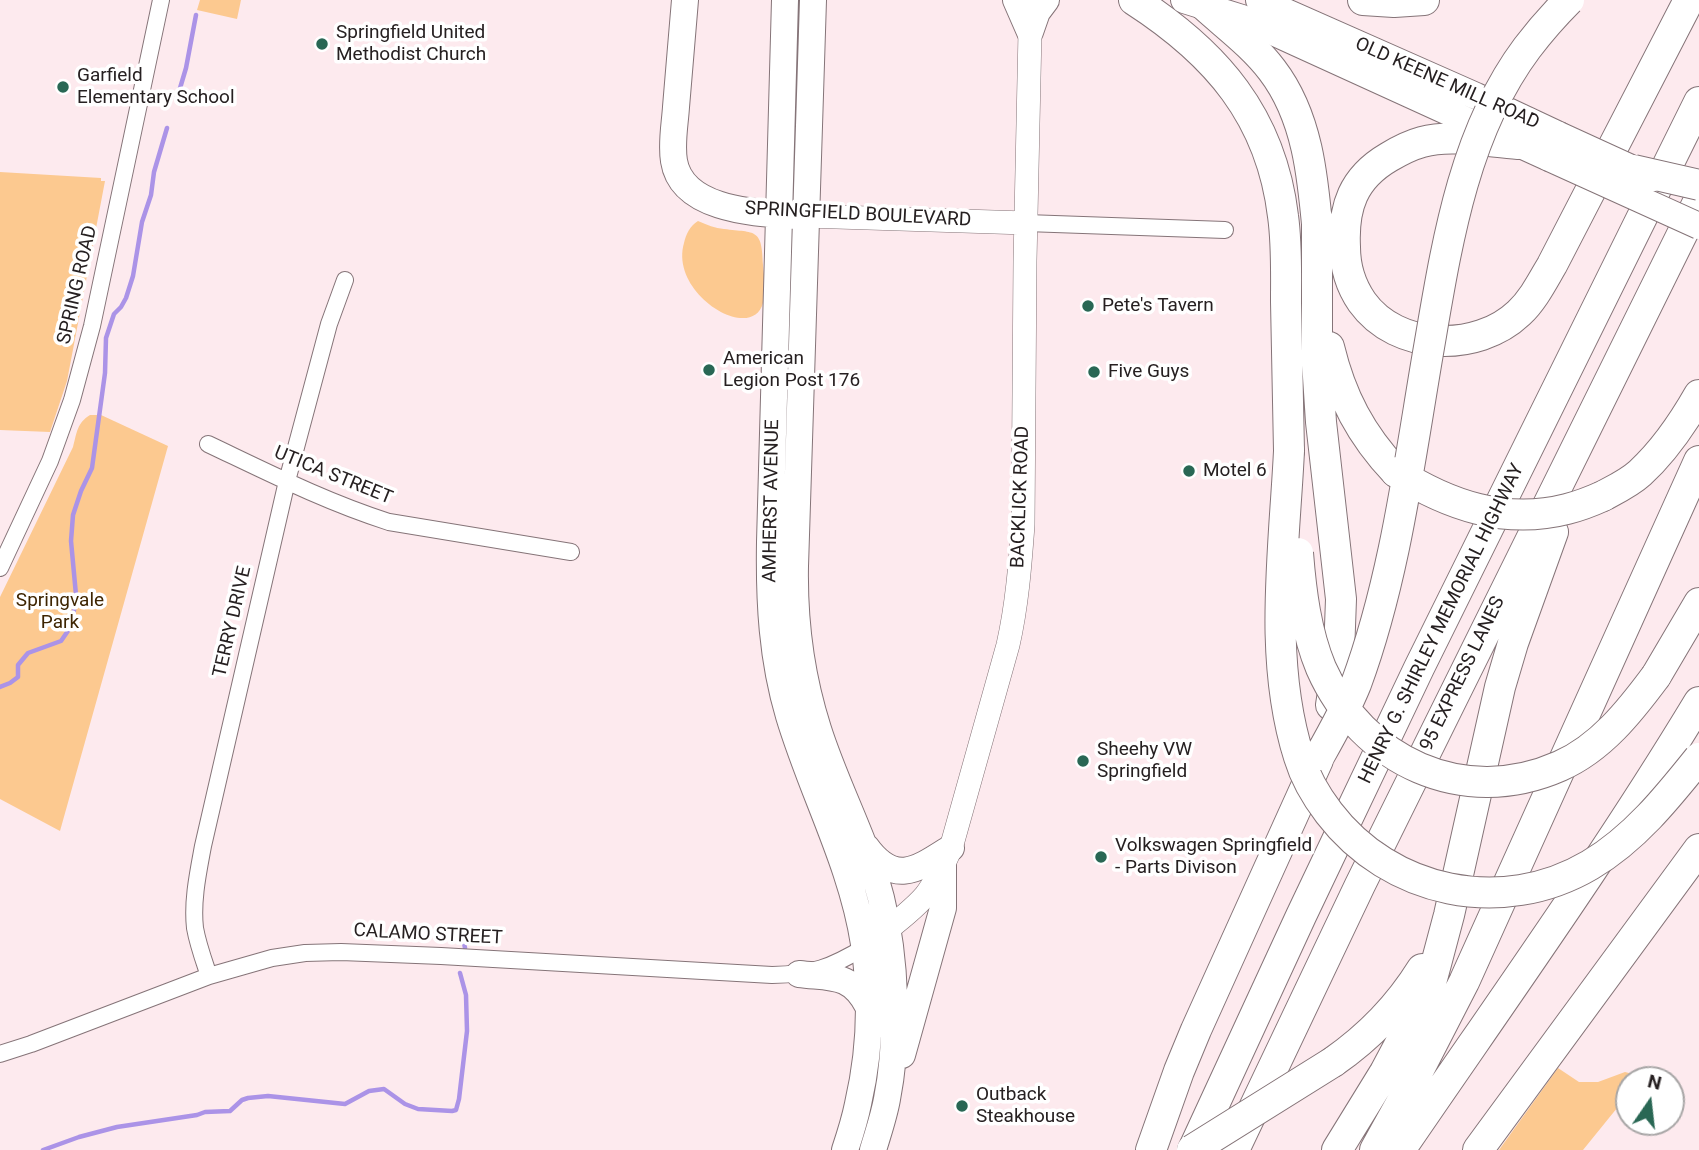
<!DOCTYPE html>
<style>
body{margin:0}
#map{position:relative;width:1699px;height:1150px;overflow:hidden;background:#fdeaee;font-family:Roboto,sans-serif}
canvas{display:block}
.north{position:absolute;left:1615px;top:1066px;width:70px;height:70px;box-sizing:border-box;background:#fff;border:2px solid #a8a6a6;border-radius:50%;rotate:14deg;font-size:19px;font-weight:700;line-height:28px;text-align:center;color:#262021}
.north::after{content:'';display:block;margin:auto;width:24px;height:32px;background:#296754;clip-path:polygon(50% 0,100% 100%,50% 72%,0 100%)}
</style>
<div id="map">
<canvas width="1699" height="1150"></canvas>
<div class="north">N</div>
</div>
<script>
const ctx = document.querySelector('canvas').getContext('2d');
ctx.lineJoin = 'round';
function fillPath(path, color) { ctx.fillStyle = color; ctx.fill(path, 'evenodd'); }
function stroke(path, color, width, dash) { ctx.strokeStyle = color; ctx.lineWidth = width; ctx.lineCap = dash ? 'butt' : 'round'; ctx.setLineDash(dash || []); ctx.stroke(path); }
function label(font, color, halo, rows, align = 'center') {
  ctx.font = font + ' Roboto,sans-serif'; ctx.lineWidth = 7; ctx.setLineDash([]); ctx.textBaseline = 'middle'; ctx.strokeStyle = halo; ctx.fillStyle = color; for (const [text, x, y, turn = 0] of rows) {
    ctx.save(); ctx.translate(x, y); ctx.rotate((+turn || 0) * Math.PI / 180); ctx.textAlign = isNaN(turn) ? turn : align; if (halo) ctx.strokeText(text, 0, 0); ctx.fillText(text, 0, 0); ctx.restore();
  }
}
fillPath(new Path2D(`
 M200 0H241L237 19 197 10Z
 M0 172 101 178V181H105L67 381 50 432 0 430Z
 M698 221C707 225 715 228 724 229 756 233 762 228 763 265 764 277 767 292 763 303 752 344 669 294 684 243 686 234 690 226 698 221Z
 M90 415H101L168 446 60 831 0 799V597L73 447C77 432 77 423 90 415Z
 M1558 1068 1579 1082H1598L1625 1072 1637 1075 1635 1080H1629V1091L1626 1097 1583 1150H1499Z`), '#fcc990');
stroke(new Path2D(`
 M178 95 186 68 196 15
 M0 687 10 683 18 677V665L28 653 61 641 72 625 76 595 71 541 73 515 81 491 92 468 105 373 106 338 114 314 121 307 126 298 133 276 142 222 151 195 154 172 167 128
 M463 937 465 948
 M43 1150 79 1137 117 1127 197 1115 205 1112 230 1111 242 1100 248 1098 268 1096 345 1104 369 1091 384 1089 405 1104 418 1109 452 1111 456 1110 459 1099 467 1031 466 995 460 973`), '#ab93e7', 4.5);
const minor = new Path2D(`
 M1026 223 1225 230
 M208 444C267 472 326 502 389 522L571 552
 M0 568 50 461 72 400 92 326 161 0
 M209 976C204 961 198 945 195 928 192 901 198 873 203 846L287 481 329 324 345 280
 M0 1054 31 1044 209 976 272 958 305 953 341 952 441 956 772 975C813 974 830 968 865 947`);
const secondary = new Path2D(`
 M805 216 1026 223
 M875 939C892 926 911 912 925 896 936 882 944 864 951 848L1008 645C1017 605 1020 566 1023 525L1025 261 1030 32`);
const primary = new Path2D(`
 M685 0C682 36 679 71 676 107 675 124 671 143 674 161 682 211 758 213 797 216
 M785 0 770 542C769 602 772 659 789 716 812 793 852 865 864 944 872 996 870 1052 858 1104 855 1119 850 1135 845 1150
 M813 0 795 566C794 622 801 676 818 729 836 786 866 840 881 898 896 958 899 1038 887 1099 884 1116 878 1133 873 1150
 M1016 0 1030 32
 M1184 0 1242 18 1549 158
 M1259 0 1476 96 1559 135
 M1030 32 1037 12 1046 0
 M866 847C895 887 918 869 951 848
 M799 974C831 978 851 973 868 1006
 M902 1055 943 908V866`);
const motorway = new Path2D(`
 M1134 0C1216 53 1271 116 1283 216 1287 244 1286 273 1286 302 1287 352 1288 402 1289 451
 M1363 0 1394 2 1424 0
 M1205 6C1227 26 1253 45 1272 70 1308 117 1313 178 1318 235
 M1518 144C1488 142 1451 134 1422 142 1411 145 1399 151 1389 157 1353 178 1343 207 1345 247 1345 266 1351 286 1362 302 1397 351 1477 353 1519 313 1533 300 1542 282 1552 265L1689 0
 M1317 217V361L1321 422 1341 599 1339 654 1331 705
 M1329 347C1341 397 1361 435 1396 472
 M1603 496C1616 489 1629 483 1640 473 1664 451 1683 423 1699 395
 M1656 676 1699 603
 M1333 1062C1369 1037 1399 1006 1422 969
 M1151 1150 1179 1071 1196 1030 1318 760
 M1193 1150 1301 916 1419 668 1699 102
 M1234 1150 1360 885 1699 200
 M1337 1150 1385 1072 1419 1008 1432 979 1449 915 1500 687 1513 643 1553 532
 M1375 1150 1410 1087 1464 982 1699 461
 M1400 1150C1501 1002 1606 856 1699 702
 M1478 1150 1699 849`);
stroke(minor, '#857478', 18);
stroke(secondary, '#857478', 24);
stroke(primary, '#857478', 28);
stroke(motorway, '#857478', 32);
stroke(minor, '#fff', 16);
stroke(secondary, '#fff', 23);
stroke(primary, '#fff', 26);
stroke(motorway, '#fff', 30);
const primaryBridge = new Path2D(`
 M1559 135 1653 178
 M1549 158 1699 226`);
const motorwayBridge = new Path2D(`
 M1634 170 1699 185
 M1289 451C1284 552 1268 659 1299 757 1305 777 1316 796 1329 813 1390 893 1502 917 1590 865 1634 839 1667 798 1699 758
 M1396 472C1448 505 1505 525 1567 509 1579 506 1592 501 1603 496
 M1298 553C1301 591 1306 632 1321 668 1362 761 1463 809 1560 766 1601 748 1630 711 1656 676
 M1320 755C1333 732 1346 709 1356 684 1395 578 1409 464 1428 353 1446 249 1462 135 1527 48 1540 31 1554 15 1569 0
 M1192 1150 1333 1062`);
stroke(primaryBridge, '#857478', 28, []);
stroke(motorwayBridge, '#857478', 32, []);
stroke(primaryBridge, '#fff', 26);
stroke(motorwayBridge, '#fff', 30);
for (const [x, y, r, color] of [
 [322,44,7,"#296754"],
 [63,87,7,"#296754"],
 [1088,306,7,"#296754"],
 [709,370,7,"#296754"],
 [1094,372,7,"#296754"],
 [1189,471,7,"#296754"],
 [1083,761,7,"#296754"],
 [1101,857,7,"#296754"],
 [962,1106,7,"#296754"]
]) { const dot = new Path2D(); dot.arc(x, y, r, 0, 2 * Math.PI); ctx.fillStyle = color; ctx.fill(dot); stroke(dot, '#fff', 2.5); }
label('19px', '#262021', '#fff', [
 ["Springfield United",336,33],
 ["Methodist Church",336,55],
 ["Garfield",77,76],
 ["Elementary School",77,98],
 ["Pete's Tavern",1102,306],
 ["American",723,359],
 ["Legion Post 176",723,381],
 ["Five Guys",1108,372],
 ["Motel 6",1203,471],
 ["Sheehy VW",1097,750],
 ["Springfield",1097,772],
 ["Volkswagen Springfield",1115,846],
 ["- Parts Divison",1115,868],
 ["Outback",976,1095],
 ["Steakhouse",976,1117]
], 'left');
label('19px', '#262021', '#fff', [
 ["OLD KEENE MILL ROAD",1447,84,24],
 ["SPRINGFIELD BOULEVARD",858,215,3],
 ["SPRING ROAD",78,285,-77],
 ["UTICA STREET",333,476,22],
 ["BACKLICK ROAD",1021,497,-88],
 ["AMHERST AVENUE",772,501,-89],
 ["TERRY DRIVE",233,622,-77],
 ["HENRY G. SHIRLEY MEMORIAL HIGHWAY",1442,624,-64],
 ["95 EXPRESS LANES",1463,674,-64],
 ["CALAMO STREET",428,935,3]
]);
label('19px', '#3e2502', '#fff', [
 ["Springvale",60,601],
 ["Park",60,623]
]);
</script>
